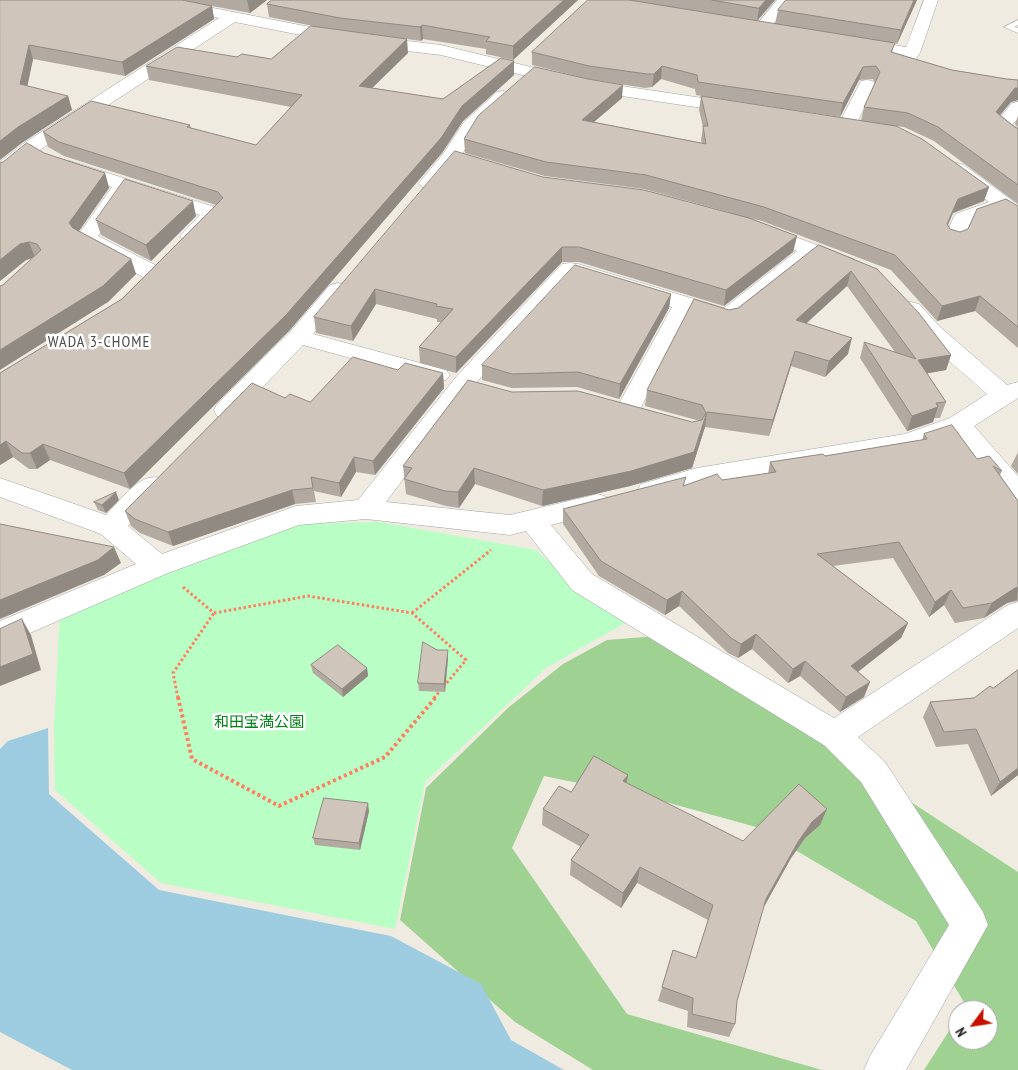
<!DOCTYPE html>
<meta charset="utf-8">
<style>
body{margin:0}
#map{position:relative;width:1018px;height:1070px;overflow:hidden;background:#efebe1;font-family:"PT Sans Narrow",sans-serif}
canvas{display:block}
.north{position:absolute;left:948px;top:1000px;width:50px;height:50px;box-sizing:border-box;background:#fff;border:1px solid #a4a4a4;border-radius:50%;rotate:239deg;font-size:14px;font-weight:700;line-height:20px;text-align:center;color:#1c1c1c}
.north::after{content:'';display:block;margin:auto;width:18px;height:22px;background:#c91000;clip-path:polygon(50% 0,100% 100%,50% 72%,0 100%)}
</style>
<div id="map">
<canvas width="1018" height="1070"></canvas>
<div class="north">N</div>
</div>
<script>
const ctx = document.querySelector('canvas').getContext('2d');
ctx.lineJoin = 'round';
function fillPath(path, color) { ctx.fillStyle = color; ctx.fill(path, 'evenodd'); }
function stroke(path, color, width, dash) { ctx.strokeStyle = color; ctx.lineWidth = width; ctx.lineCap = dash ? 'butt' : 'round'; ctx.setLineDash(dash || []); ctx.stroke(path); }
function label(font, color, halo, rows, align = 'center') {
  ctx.font = font + ' "PT Sans Narrow","Noto Sans JP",sans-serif'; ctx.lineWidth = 5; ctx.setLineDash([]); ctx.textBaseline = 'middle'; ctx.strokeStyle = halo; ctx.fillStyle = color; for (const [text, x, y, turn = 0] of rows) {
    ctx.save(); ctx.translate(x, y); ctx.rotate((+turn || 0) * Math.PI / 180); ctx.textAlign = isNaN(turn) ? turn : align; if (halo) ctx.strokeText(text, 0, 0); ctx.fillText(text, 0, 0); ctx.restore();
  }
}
fillPath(new Path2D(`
 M657 636 1018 872V1070H924L958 1017V1040H988V1010H962L965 1004 916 921 756 827 651 798 544 776 512 848 627 1014 822 1070H593L515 1022 400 920 426 788 509 707 563 664 607 640Z`), '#9fd292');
fillPath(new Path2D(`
 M379 522 536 550 574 584 632 619 546 668 425 782 395 929 161 883 55 790 54 729 60 613 295 524Z`), '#b9fec4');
fillPath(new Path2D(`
 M48 728 49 794 159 890 391 936 481 984 511 1040 564 1070H72L0 1032V749L8 741Z`), '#9dcce1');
const service = new Path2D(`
 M1018 20V25L1014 27 1018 28V33L1004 27Z`);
const minor = new Path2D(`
 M142 0H172L341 33 441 45 588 81 736 103 742 104 745 108 742 112 736 113 588 91 441 55 341 43 235 22 38 151 7 175 0 177V162L24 143 219 18 149 4Z
 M777 0H792L767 32H755L753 29Z
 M924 0H938L920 53 914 61 917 65 915 68C908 70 901 70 897 63L902 56 856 49 848 44 856 39 906 47Z
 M867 80 873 81 875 85 856 125 853 129H841L838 125 859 85 861 81Z
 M503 91 509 92 512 96 477 129 458 161 436 187H422L419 183 443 154 464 122 497 92Z
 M1018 102V118L1012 125 1018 128V141L1012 140 993 126 1012 103Z
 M70 161 221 209 224 213C215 226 199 244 183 240L180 236 200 215 128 192 98 236 161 268 164 273 161 278 153 279 145 278 79 242 76 238 112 187 63 171 61 167 63 163Z
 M957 163 964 165 1018 205V220L1011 218 1001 211 971 222 961 243 954 245 947 243 944 239 955 214 989 202 950 173 948 169 950 165Z
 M761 224 854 259 858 263 854 267 847 269 815 258 735 321 727 323 691 312 639 411 636 417 627 419 618 417 615 411 672 307 574 277 472 387 386 502 510 515 598 494 607 497 611 504 607 511 551 525 592 574 834 718 1008 605 1018 602V628L858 737 885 762 983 912 988 925 906 1070H864L870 1056 949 925 861 782 824 745 572 590 526 531 510 535 366 519 299 525 168 573 0 646V621L136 564 101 534 0 497V478L106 515C121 500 139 472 161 478L165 485 161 492 128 526 162 554 296 506 358 500 456 377 562 264 570 263 578 264 724 308 797 251 754 234 751 230 754 226Z
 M338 283 346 285 349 290 313 334 446 370 450 375 446 380 438 382 303 345 235 416 226 418 217 416 214 410 217 404 290 332 330 285Z
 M911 302 919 304 939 326 1007 385 1018 382V398L974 426 1018 476V502L1009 500 954 435C873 465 784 468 699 486 680 490 660 503 641 498L637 491 641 484 697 468 905 434 950 418 987 394C958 367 923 342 900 309L903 304Z`);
stroke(service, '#a3a3a3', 1);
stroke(minor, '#a3a3a3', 1);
stroke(new Path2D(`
 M183 587 214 613
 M214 613 308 596 412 613 466 660 434 698
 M412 613 491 550
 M178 698 173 673 214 613`), '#ff7e62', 3, [2.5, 2.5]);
stroke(new Path2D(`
 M178 697 192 759 279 806 385 757 436 697`), '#ff7e62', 4, [3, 3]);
fillPath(service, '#fff');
fillPath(minor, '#fff');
fillPath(new Path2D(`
 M0 0H267L250 13 212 6 214 19 125 76 33 59 27 86 68 96 72 110 23 142Z
 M272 0H578L513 60 486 54V49L423 39 421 41 393 37 408 53 372 88 443 99 514 61V75L463 121 442 153 289 331 130 489 50 460 37 469H29L13 457 0 465V373L122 299 216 205 64 156 48 147 43 132 190 125 191 128 256 145 291 107 149 80 146 66 237 57 271 59 323 28 269 17 267 4Z
 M630 0H775L757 21 775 24 778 10 917 0 897 44 895 43 892 52 952 70 1007 79 1018 80V100L1011 102 1000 115 1016 128H1018V204L934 141 904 127 896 126 989 187 984 201 953 213 948 225 950 229 960 232 968 229 1016 205 1018 206V348L975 311 937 321 891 270 762 221 750 218 797 236 793 252 724 306 579 262H562L456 373 420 363 419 347 441 322H437V319L376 304 353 341 316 333 314 317 543 177 732 213 644 189 545 176 465 153 464 139 622 98 594 122 702 143 701 140 703 127 699 110 701 96 861 121 864 107 875 83 873 79 859 80 840 117 696 95 695 89 661 79 652 87 645 88 588 79 532 65V52Z
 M1018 116V127L1015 124Z
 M44 153 105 173 109 188 79 231 131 259 136 274 108 302 3 285 33 258 26 260 0 281V163Z
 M196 216 151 261 101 235 96 220Z
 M819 245 877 269 951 355 946 370 927 373 946 402 940 418H934L933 422 907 431 860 358 864 342 895 352 847 286 806 324 848 354 825 377 791 366 769 436 705 427 692 468 630 486 542 506 475 484 459 508 446 506 406 494 403 466 512 392 692 422 700 421 645 406 647 390 729 310 738 308Z
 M671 294 669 308 619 399 577 387 512 388 482 380V365Z
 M398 370 443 373 444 388 375 475 356 472 341 497 314 491 316 502 295 504 173 546 140 533 131 526 125 511 310 402Z
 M924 434 1002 471 1000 475 1018 501V601L1007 603 984 618 955 623 944 605 929 617 893 558 833 566 908 623 901 638 858 672 864 697 840 712 800 676 788 683 752 649 738 658 728 653 679 606 665 615 599 576 563 524V509L685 485 768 474 770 462 825 456 922 440Z
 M1018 452V474L1011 466Z
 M119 500 106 513 98 510 94 502Z
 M448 650V658L445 692 419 691 418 683Z
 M311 665 367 668 368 676 343 697 313 673Z
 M1018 670V775L991 796 968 744 936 747 923 717 930 702 974 698 993 688Z
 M628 775 626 783 743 841 820 825 805 838 791 858 763 908 737 1001 735 1024 729 1037 687 1027 688 1011 658 1001 673 950 696 958 708 920 637 883 621 908 570 875 571 860 581 847 542 825 543 809 571 792Z
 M369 811 360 850 315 845 313 838Z`), '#b2a9a0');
fillPath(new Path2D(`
 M247 0H267L250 13Z
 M564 0H578L513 60V46Z
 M766 0H775L757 21 759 8Z
 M914 0H917L897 44 901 30Z
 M212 6 214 19 125 76 122 62Z
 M422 25 423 39 421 41 420 27Z
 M407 39 408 53 360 100 359 86Z
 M29 45 33 59 25 98 20 84Z
 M514 61V75L463 121 442 153 289 331 130 489 124 473 462 106Z
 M662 66 661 79 652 87 654 74Z
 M863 67 859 80 840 117 843 103Z
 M623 85 622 98 581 133 582 120Z
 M1015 88H1018V100L1011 102 991 126 996 112Z
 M68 96 72 110 23 142 0 160V141L18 127Z
 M105 173 109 188 74 238 69 223Z
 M989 187 984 201 953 213 942 238 947 224 958 199Z
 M193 201 196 216 151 261 146 245Z
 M797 236 793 252 724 306 726 290Z
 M29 242 35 257 26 260 0 281V260L20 244Z
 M562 247V262L456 373V357Z
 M131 259 136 274 108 302 0 370V350Z
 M851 271 847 286 792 336 796 320Z
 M375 289 376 304 353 341 351 326Z
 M671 294 669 308 619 399 620 384Z
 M980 296 975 311 937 321 942 306Z
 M852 338 848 354 825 377 829 361Z
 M795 351 791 366 769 436 773 420Z
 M951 355 946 370 913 376 918 360Z
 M443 373 444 388 375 475 373 461Z
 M938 407 933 422 907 431 912 416Z
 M707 412 705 427 692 468 630 486 542 506 543 490 694 452Z
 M6 441 13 457 0 465V445Z
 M43 444 50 460 37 469 30 453Z
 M354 457 356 472 341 497 339 483Z
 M474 468 475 484 459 508 458 492Z
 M292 490 295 504 173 546 168 532Z
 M116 492 119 500 106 513 102 505Z
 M114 547 121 563 104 575 0 619V600Z
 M1018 587 1017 600 1007 603 984 618 992 603 1015 588Z
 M951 590 944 605 929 617 935 602Z
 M682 591 679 606 665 615 667 600Z
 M22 619 31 635 41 670 0 686V667Z
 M908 623 901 638 846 681 851 666Z
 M756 634 752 649 738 658 741 644Z
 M448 650V658L445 692 444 684Z
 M805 661 800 676 788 683 793 669Z
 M367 668 368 676 343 697 342 689Z
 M870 682 864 697 840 712 846 697Z
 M1018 768V775L991 796 1000 782Z
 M628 775 625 791 623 781Z
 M368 803 369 811 360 850 359 843Z
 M827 809 820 825 805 838 791 858 760 914 766 899 798 842 812 822Z
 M640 867 637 883 621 908 623 893Z`), '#918a82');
const building = new Path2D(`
 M0 0H182L212 6 122 62 29 45 20 84 68 96 18 127 0 141Z
 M272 0H564L513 46 486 41 490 37 422 25 420 27 340 18 267 4Z
 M588 0H629L895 43 891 52 952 70 1007 79 1018 80V88H1015L996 112 1016 128H1018V185L938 127 908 113 864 107 880 72 876 66 863 67 843 103 698 82 697 75 662 66 654 74H647L589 66 532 52Z
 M712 0H766L759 8Z
 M786 0H914L901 30 778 10Z
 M311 26 407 39 359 86 443 99 501 58 514 61 462 106 441 138 286 315 124 473 43 444 30 453H22L6 441 0 445V373L122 299 223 198 218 192 59 142 43 132 91 101 190 125 187 127 256 145 302 95 146 66 177 47 237 57 242 54 271 59Z
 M535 67 588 79 623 85 582 120 706 144 703 126H708L701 96 896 126 922 139 989 187 958 199 947 224 950 229 960 232 968 229 977 209 1006 199 1016 205 1018 206V327L980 296 942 306 895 255 764 207 646 175 546 162 464 139 478 116Z
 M27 143 44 153 105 173 69 223 73 228 131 259 103 286 0 350V286L3 285 41 250 37 244 29 242 20 244 0 260V163L3 162Z
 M455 151 543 177 644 190 749 218 797 236 726 290 579 247H562L456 357 419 347 453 309 436 306 437 304 375 289 351 326 314 317Z
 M125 179 193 201 146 245 96 220Z
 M819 245 877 269 918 312 951 355 918 360 946 402 936 403 938 407 912 416 864 342 916 359 851 271 796 320 852 338 829 361 795 351 773 420 707 412 694 452 631 471 543 490 474 468 458 492 445 491 404 479 412 468 403 466 468 380 512 392 578 391 692 422 702 420 706 413 702 405 647 390 694 299 729 310 738 308Z
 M575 265 671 294 620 384 578 372 512 374 482 365Z
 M353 357 398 370 405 363 443 373 373 461 354 457 339 483 311 477 313 488 292 490 168 532 135 519 125 511 252 383 285 398 290 394 310 402Z
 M952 425 977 459 989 456 1002 471 993 466 1018 501V587L1015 588 992 603 963 608 951 590 935 602 899 542 817 554 908 623 851 666 870 682 846 697 805 661 793 669 756 634 741 644 731 638 682 591 667 600 601 561 563 509 686 477 683 486 717 474 722 480 776 472 770 462 823 454 825 456 927 439 924 434Z
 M116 492 102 505 94 502Z
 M0 524 114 547 98 560 0 600Z
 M22 619 33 654 0 667V629Z
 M423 642 437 650H448L444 684 418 683Z
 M338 645 367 668 342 689 311 665Z
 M1018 670V768L1000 782 976 729 944 732 930 702 974 698 990 686 993 688Z
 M594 756 628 775 623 781 743 841 799 784 827 809 812 822 798 842 766 899 737 1001 735 1024 692 1014 693 998 662 987 673 950 696 958 713 905 640 867 623 893 571 860 589 835 543 809 559 786 571 792Z
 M324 798 368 803 359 843 313 838Z`);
fillPath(building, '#cfc5ba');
stroke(building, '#918a82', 1);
label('15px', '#028317', '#fff', [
 ["和田宝満公園",259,723]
]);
ctx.letterSpacing = '1px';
label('16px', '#4f4f4f', '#fff', [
 ["WADA 3-CHOME",99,342]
]);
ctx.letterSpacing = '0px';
</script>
